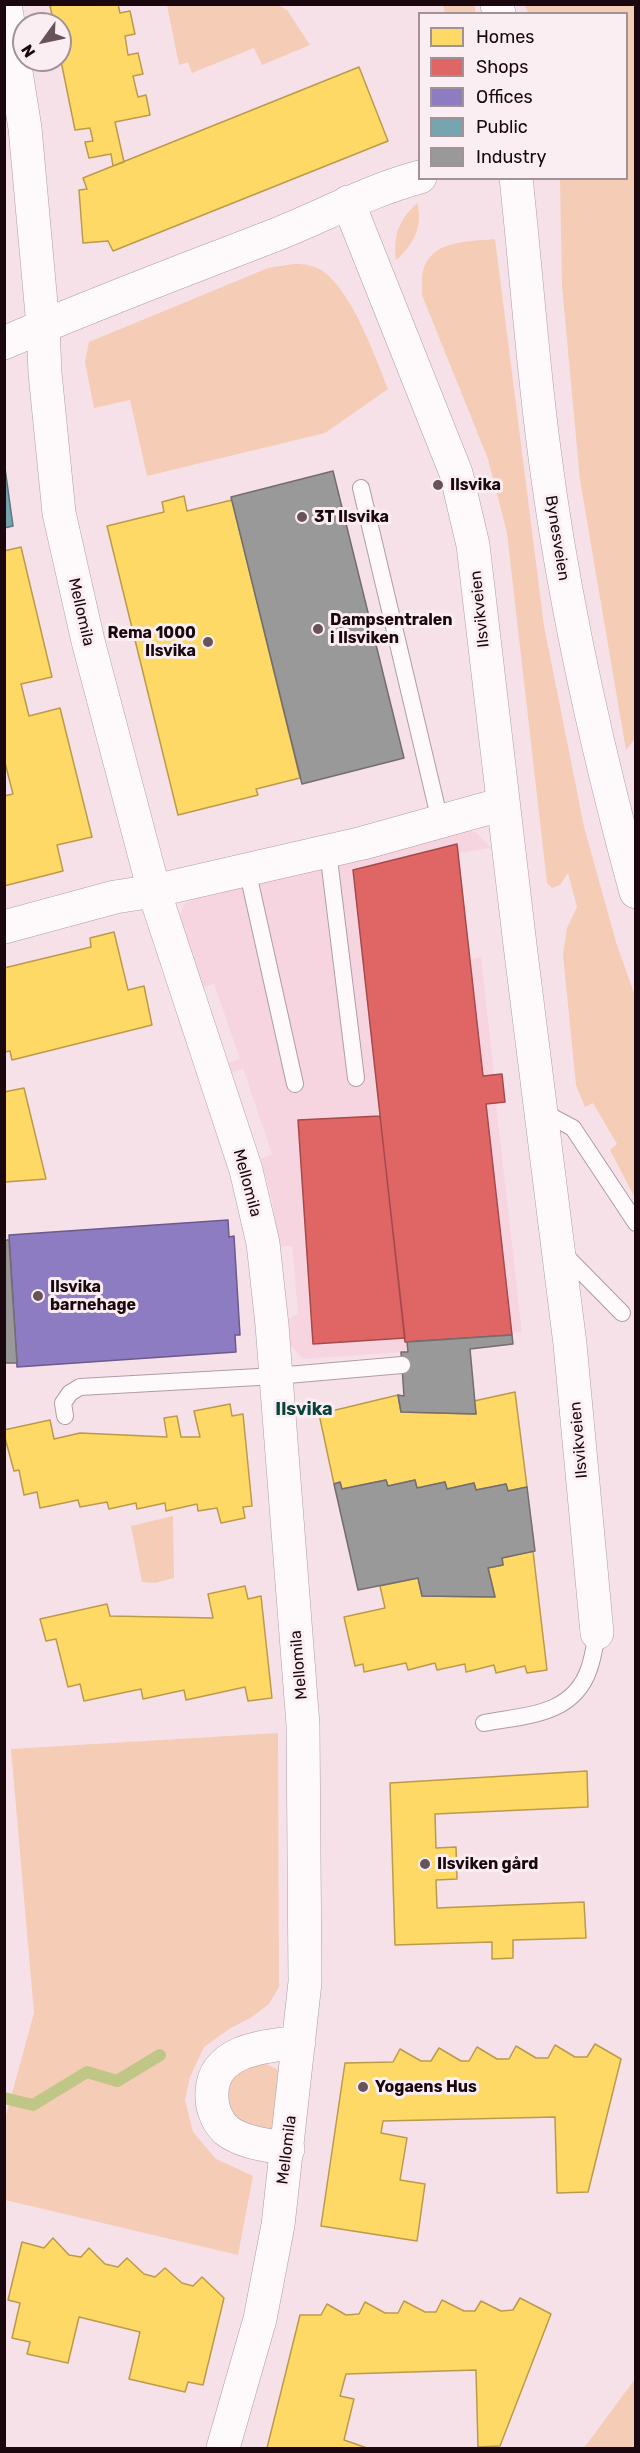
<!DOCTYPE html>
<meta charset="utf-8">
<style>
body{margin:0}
#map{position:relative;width:640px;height:2453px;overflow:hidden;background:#f7e1e8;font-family:Rubik,sans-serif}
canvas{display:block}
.frame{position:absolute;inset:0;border:6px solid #1b070e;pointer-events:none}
.legend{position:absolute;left:418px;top:12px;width:210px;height:168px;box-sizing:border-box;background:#fbeef2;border:2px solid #a19297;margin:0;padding:8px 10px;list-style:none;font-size:18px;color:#1b070e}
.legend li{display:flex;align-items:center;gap:12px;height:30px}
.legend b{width:30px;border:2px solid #a19297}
.north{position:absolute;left:12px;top:12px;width:60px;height:60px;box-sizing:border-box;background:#fbeef2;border:2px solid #a19297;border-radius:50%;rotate:237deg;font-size:16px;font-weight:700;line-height:24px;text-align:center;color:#1b070e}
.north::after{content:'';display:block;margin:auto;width:21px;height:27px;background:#68535a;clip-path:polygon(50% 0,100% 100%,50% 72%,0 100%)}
</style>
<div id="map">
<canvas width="640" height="2453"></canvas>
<div class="frame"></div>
<ul class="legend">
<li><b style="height:16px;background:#ffd966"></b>Homes</li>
<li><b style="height:16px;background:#e06666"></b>Shops</li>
<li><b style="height:16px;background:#8e7cc3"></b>Offices</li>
<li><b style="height:16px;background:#76a5af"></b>Public</li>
<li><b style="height:16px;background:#999"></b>Industry</li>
</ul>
<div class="north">N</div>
</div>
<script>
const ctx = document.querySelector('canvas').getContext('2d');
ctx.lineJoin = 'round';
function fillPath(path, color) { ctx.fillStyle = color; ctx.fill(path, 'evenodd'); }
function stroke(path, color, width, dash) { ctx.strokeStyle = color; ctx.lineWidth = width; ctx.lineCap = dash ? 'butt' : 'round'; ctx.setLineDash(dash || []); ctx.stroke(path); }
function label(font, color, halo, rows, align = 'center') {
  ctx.font = font + ' Rubik,sans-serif'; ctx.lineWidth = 6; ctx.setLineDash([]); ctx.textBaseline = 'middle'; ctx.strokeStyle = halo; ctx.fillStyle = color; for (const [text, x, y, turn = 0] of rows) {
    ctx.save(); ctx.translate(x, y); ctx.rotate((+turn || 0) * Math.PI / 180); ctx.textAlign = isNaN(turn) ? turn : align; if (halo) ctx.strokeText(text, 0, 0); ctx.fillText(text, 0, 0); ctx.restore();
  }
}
fillPath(new Path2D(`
 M467 830 477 833 491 848 459 853 470 959 481 957 494 1074H502L505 1102 496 1104 522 1332 408 1342V1352L303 1359 291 1346 287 1320 298 1314 292 1246H279L272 1200 261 1159 272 1154 243 1068 232 1073 228 1063 240 1059 214 984 201 988 180 923V914L184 904 194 899Z`), '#f7d5e0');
fillPath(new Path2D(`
 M167 5H278L287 10 310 45 262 65 254 48 192 73 188 62 179 65Z
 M443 5H474L476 13H445Z
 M525 5H635L636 737 626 750 580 480 562 286 560 179 626 178V14L528 13Z
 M417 203C424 225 413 246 396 260 393 235 399 220 417 203Z
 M495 239 544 626 584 827 616 942 635 996V1198L610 1150 617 1144 593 1103 585 1107 576 1085 563 955 567 928 577 907 568 873 560 885 552 888 547 883 507 533 488 459 422 295C423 288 421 278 423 271 431 239 469 242 495 239Z
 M294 264C305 264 315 265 324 272 353 294 375 356 388 389L325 433 147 476 130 400 94 408 85 362 89 342 268 268Z
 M173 1516 174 1578 155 1583 142 1582 131 1526Z
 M278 1733 279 1987 269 2004 252 2017 229 2029 204 2047 190 2077 185 2100 193 2132 216 2159 253 2176 238 2255 5 2200V2119L34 2013 11 1749Z
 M263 2062 278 2070 272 2132 259 2133 228 2115 226 2090 239 2069Z
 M635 2379V2448H584Z`), '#f5ccb6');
const homes = new Path2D(`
 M58 4H118L120 13 130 11 135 34 125 36 128 55 138 53 143 74 133 76 138 97 146 95 150 115 115 122 124 162 113 166 111 154 89 158 85 142 93 141 90 128 75 130 60 56V24H54L50 6Z
 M359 67 388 141 113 251 108 241 83 243 79 190 87 189 83 178Z
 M184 496 187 511 232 500 300 778 256 789 258 795 178 815 107 526 164 512 162 502Z
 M21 547 52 677 21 684 29 716 60 708 92 837 57 845 63 871 4 886V796L13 794 4 759V551Z
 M114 932 128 990 144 986 152 1025 12 1060 10 1051 4 1052V968L91 947 90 938Z
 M24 1088 46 1179 5 1182 4 1092Z
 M515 1392 527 1487 508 1491 506 1484 476 1490 474 1483 447 1489 445 1482 417 1488 415 1480 388 1486 386 1480 342 1489 340 1482 334 1484 319 1414 398 1395 401 1412 476 1414 474 1401Z
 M230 1404 232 1416 243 1414 252 1506 243 1507 245 1518 221 1523 217 1508 198 1511 197 1504 166 1511 165 1503 137 1509 136 1503 109 1509 107 1502 80 1507 78 1500 40 1508 37 1492 24 1495 19 1470 14 1471 4 1434V1430L50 1420 54 1439 80 1433 167 1437 164 1418 177 1416 181 1437H200L194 1411Z
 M533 1551 547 1670 527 1673 525 1666 496 1673 494 1665 466 1672 465 1664 437 1670 435 1663 408 1670 406 1663 364 1672 363 1664 355 1666 344 1617 385 1608 380 1586 418 1578 422 1596 495 1597 488 1568 503 1565 502 1558Z
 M245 1586 248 1599 261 1596 272 1698 248 1701 245 1687 186 1700 184 1690 143 1699 141 1689 84 1701 80 1684 68 1687 56 1639 46 1641 40 1619 107 1604 110 1616 213 1618 208 1594Z
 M587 1771 588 1807 435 1814 436 1848 456 1847 457 1879 436 1880 437 1908 584 1902 586 1938 513 1940V1958L492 1959V1942L395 1945 390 1783Z
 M595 2044 621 2059 588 2192 557 2193 555 2117 383 2121 381 2133 407 2138 400 2180 425 2184 417 2241 321 2226 345 2063 393 2062 400 2049 421 2061H431L439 2048 461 2061H469L477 2047 497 2059H509L516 2046 536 2058H548L555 2045 575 2057H587Z
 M53 2238 69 2255 81 2257 89 2248 105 2264 118 2267 127 2258 144 2274 155 2277 165 2268 182 2283 193 2286 202 2277 224 2298 203 2385 188 2382 185 2392 129 2379 140 2332 79 2317 68 2363 27 2354 30 2342 12 2338 20 2303 8 2300 22 2242 44 2248Z
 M520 2298 551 2314 500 2446 478 2447 476 2370 346 2374 340 2396 354 2399 344 2440 367 2448H267L300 2315H321L327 2304 346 2315 359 2314 365 2302 385 2313H398L404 2301 425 2312H436L442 2300 464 2311H475L481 2301 501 2311 513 2310Z`);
fillPath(homes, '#ffd966');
stroke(homes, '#bb9a4c', 1.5);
const shops = new Path2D(`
 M457 844 483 1076 502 1074 505 1102 486 1104 512 1335 405 1342 353 870Z
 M380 1116 405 1338 313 1344 298 1120Z`);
fillPath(shops, '#e06666');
stroke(shops, '#a54a4c', 1.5);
const offices = new Path2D(`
 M228 1220 229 1237 234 1236 240 1335H235L236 1352 17 1367 9 1235Z`);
fillPath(offices, '#8e7cc3');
stroke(offices, '#6c598d', 1.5);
const public = new Path2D(`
 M4 461 13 526 4 528Z`);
fillPath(public, '#76a5af');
stroke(public, '#5b767f', 1.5);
const industry = new Path2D(`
 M333 471 404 758 302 784 231 497Z
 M4 1240H9L17 1363H4Z
 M512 1335 513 1344 470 1349 476 1414 401 1412 398 1395 404 1396 401 1352H408L407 1342Z
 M386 1480 388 1486 415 1480 417 1488 445 1482 447 1489 474 1483 476 1490 506 1484 508 1491 527 1487 535 1551 502 1558 503 1565 488 1568 495 1597 422 1596 418 1578 358 1590 334 1484 340 1482 342 1489Z`);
fillPath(industry, '#999');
stroke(industry, '#736d6f', 1.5);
stroke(new Path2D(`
 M4 2098 33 2105 87 2072 117 2081 160 2055`), '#c0c786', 12);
const service = new Path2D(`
 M361 488 440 821
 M328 851 356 1078
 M247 869 295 1084
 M541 1111 573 1128 636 1223
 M562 1252 622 1313
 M65 1416 63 1403 70 1393 80 1387 276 1376 402 1365
 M484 1723C525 1715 573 1716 589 1669 593 1658 595 1645 597 1633`);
const minor = new Path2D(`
 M5 4 25 128 43 326 45 373 59 513 88 641 154 891 246 1170 263 1243 272 1325 303 1725 305 1982 278 2225 260 2319 223 2448
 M348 202 456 473 473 545 520 945 570 1344 597 1633
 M4 343C95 303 188 269 280 233 327 214 371 190 420 177
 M4 927 115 897 154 891 363 843 503 804
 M288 2149C269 2145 242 2143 226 2130 216 2120 211 2106 212 2092 214 2049 266 2046 299 2042`);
const primary = new Path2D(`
 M497 4 499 14
 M516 178C526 269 532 359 544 449 563 599 596 746 636 892`);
stroke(service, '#b09ca2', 18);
stroke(minor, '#b09ca2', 34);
stroke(primary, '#b09ca2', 34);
stroke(service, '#fefafc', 16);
stroke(minor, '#fefafc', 33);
stroke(primary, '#fefafc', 33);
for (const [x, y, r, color] of [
 [438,485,6,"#68535a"],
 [302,517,6,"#68535a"],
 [318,629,6,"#68535a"],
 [208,642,6,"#68535a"],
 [38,1296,6,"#68535a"],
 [425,1864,6,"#68535a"],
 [363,2087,6,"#68535a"]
]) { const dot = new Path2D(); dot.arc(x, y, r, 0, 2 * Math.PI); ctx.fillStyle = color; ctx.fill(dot); stroke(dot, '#fbeef2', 2); }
label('bold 16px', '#1b070e', '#fbeef2', [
 ["Ilsvika",450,485],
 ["3T Ilsvika",314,517],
 ["Dampsentralen",330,620],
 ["i Ilsviken",330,638],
 ["Rema 1000",196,633,"right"],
 ["Ilsvika",196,651,"right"],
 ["Ilsvika",50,1287],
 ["barnehage",50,1305],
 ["Ilsviken gård",437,1864],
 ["Yogaens Hus",375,2087]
], 'left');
label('16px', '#1b070e', '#fbeef2', [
 ["Bynesveien",557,538,81],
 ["Ilsvikveien",480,609,-96],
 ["Mellomila",81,612,77],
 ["Mellomila",247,1183,75],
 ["Ilsvikveien",579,1440,-95],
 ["Mellomila",299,1665,-95],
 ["Mellomila",287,2150,-83]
]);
label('bold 18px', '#08443b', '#fbeef2', [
 ["Ilsvika",304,1410]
]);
</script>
